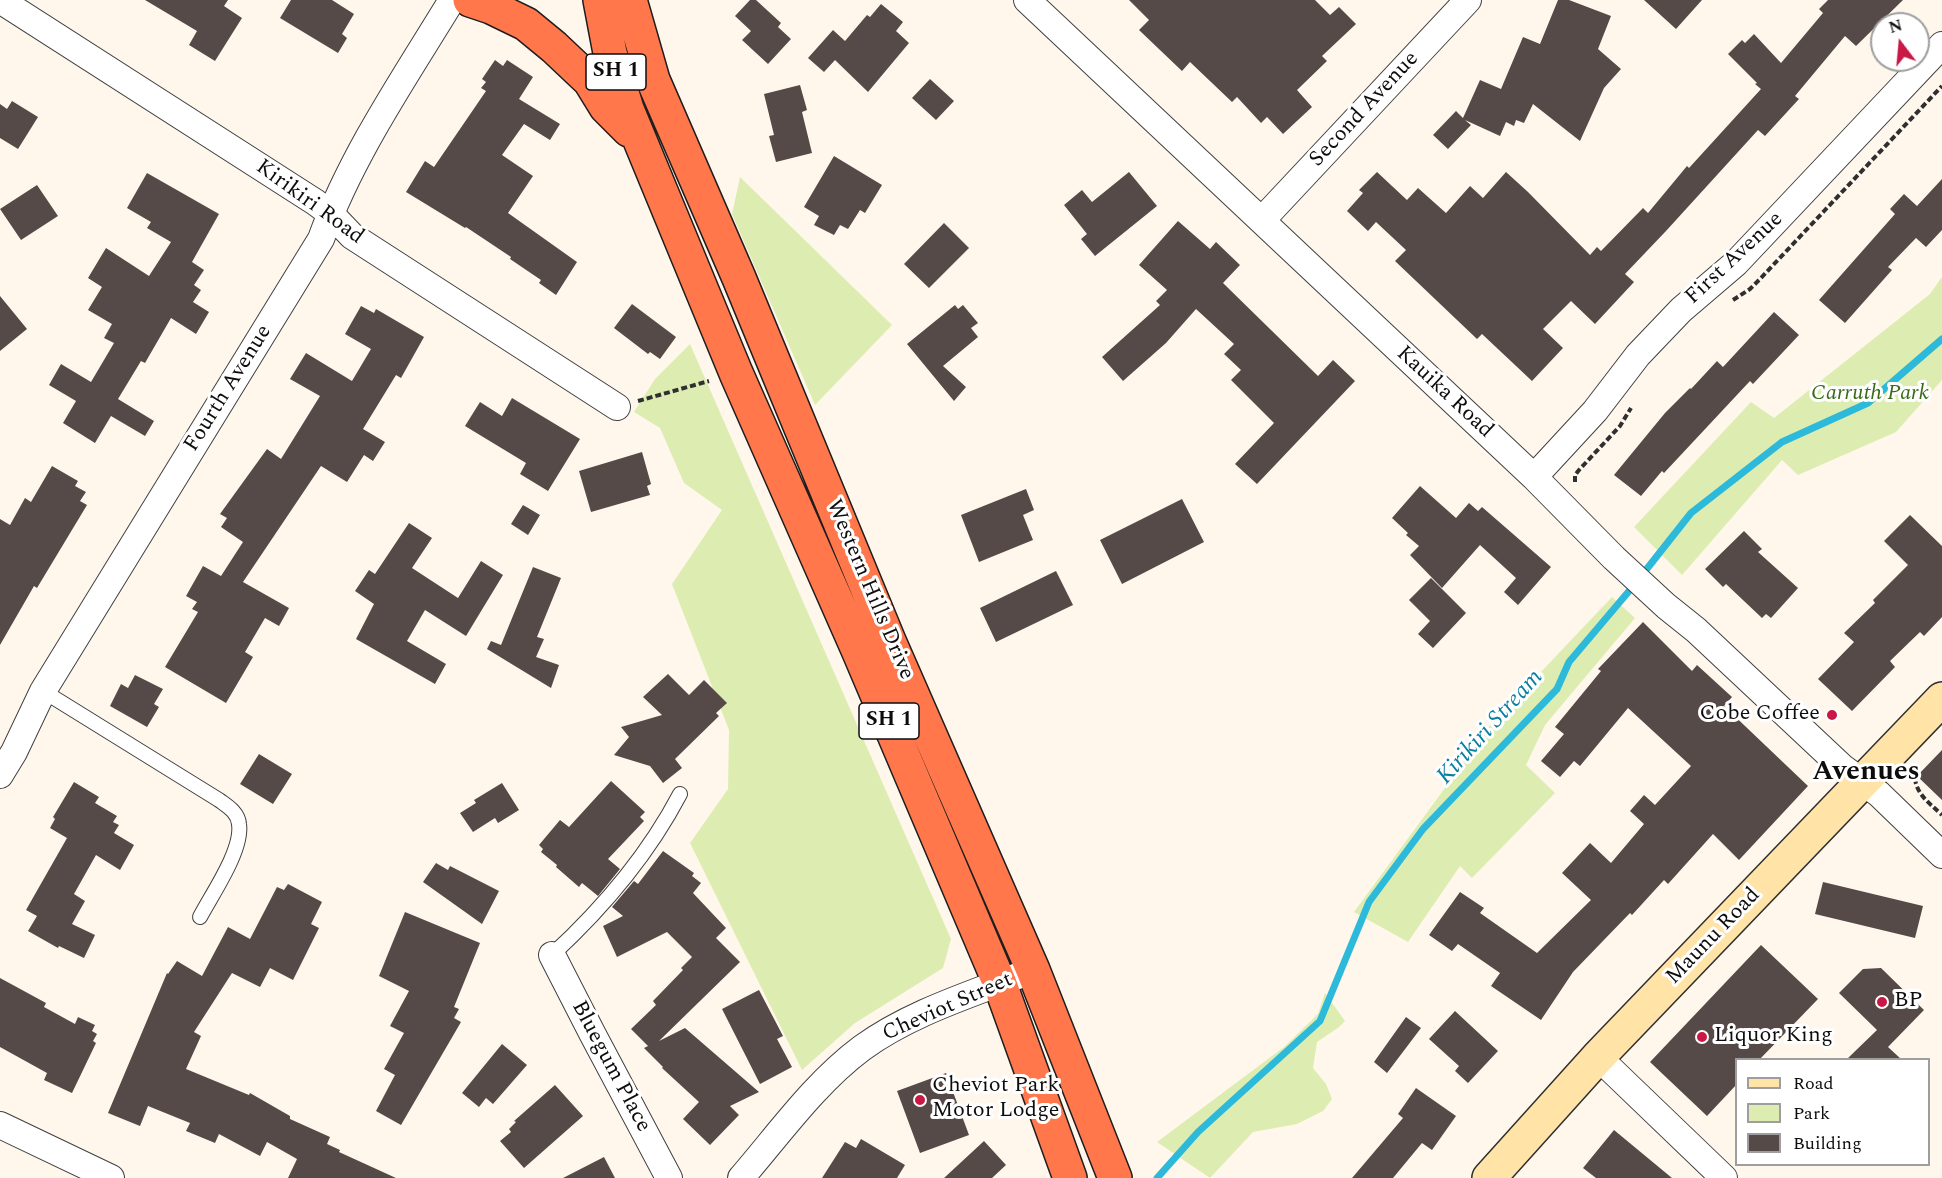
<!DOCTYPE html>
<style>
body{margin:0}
#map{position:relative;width:1942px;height:1178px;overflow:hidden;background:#fff7ec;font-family:Spectral,serif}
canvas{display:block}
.legend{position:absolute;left:1735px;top:1058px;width:195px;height:108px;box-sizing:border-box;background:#fff;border:2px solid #9e9e9e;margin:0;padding:8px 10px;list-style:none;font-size:18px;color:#0d0d0d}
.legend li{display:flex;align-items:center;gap:12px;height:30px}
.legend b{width:30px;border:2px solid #9e9e9e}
.north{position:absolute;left:1870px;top:12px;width:60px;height:60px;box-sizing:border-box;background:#fff;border:2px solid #9e9e9e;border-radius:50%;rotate:344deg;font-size:16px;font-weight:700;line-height:24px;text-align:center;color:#0d0d0d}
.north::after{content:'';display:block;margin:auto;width:21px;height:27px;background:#c91846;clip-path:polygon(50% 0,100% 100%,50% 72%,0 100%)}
</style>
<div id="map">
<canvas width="1942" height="1178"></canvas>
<ul class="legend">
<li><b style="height:8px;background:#ffe3a7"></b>Road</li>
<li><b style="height:16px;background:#ddedb2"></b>Park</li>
<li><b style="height:16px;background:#564a48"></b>Building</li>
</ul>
<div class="north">N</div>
</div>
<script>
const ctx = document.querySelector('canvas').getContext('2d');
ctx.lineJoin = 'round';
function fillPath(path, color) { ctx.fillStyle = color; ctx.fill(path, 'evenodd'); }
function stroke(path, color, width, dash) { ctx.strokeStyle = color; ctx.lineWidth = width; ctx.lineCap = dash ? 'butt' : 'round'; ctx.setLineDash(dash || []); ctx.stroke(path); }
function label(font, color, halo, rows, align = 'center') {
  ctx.font = font + ' Spectral,serif'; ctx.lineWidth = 6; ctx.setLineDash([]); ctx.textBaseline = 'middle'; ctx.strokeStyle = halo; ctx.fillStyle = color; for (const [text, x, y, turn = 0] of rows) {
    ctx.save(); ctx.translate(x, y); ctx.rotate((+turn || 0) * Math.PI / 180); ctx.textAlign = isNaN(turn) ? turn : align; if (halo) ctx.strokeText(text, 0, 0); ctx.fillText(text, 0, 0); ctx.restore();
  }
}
fillPath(new Path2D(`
 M740 177 892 325 815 405 732 214Z
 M1942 277V380L1896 432 1798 475 1782 460 1682 575 1634 527 1751 402 1774 418 1930 294Z
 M690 344 951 939 943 968 855 1023 802 1070 690 843 728 789 729 730 672 584 722 510 684 483 660 428 634 412 655 379Z
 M1612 597 1635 618 1545 725 1526 765 1555 793 1472 878 1460 866 1408 942 1354 912 1442 792 1485 731Z
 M1325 993 1345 1021 1339 1027 1317 1042 1313 1068 1326 1084 1332 1099 1323 1111 1297 1124 1253 1132 1210 1178 1157 1142 1284 1047 1318 1014Z`), '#ddedb2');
stroke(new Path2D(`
 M1642 575 1691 513 1782 442 1868 403 1942 339
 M1157 1178 1198 1132 1320 1021 1369 902 1423 829 1557 689 1569 662 1635 584`), '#2cb9da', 7);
fillPath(new Path2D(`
 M145 0H228L224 6 242 18 215 61 189 45 197 31Z
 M291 0H332L354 14 342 34 347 38 338 53 280 18Z
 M750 0H756L781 23 778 27 791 39 768 64 742 40 751 31 735 16Z
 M1129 0H1315L1330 15 1339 7 1356 24 1322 56 1327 61 1297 90 1312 107 1283 134 1267 117 1261 123 1237 97 1232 102 1190 62 1182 71 1139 30 1149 20Z
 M1558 0H1569L1611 16 1598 49 1621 69 1604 88 1580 141 1533 104 1524 123 1516 120 1514 126 1506 122 1500 136 1465 120 1471 125 1448 149 1433 135 1456 111 1463 118 1480 80 1501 89 1523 37 1540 44Z
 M1644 0H1702L1676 29Z
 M1828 0H1903L1856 46 1845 36 1795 96 1799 99 1765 136 1758 130 1666 231 1625 274 1634 282 1595 324 1571 301 1543 329 1563 348 1532 381 1482 334 1477 339 1395 261 1406 250 1376 222 1368 231 1347 211 1363 193 1359 190 1377 172 1407 200 1418 188 1446 213 1470 186 1483 198 1506 172 1528 192 1590 255 1597 247 1601 251 1643 208 1648 213 1687 166 1689 168 1761 89 1755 84 1757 83 1728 54 1742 40 1745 43 1754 34 1781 63 1823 13 1819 9Z
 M881 4 903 22 896 31 909 43 868 92 835 60 824 72 808 58 833 30 845 41 867 15 870 17Z
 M495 60 503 66 507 60 533 77 519 99 560 124 550 140 524 124 502 155 533 176 508 213 577 262 556 295 539 283 541 280 510 259 511 257 466 227 465 228 406 192 425 161 434 167 486 91 481 88 486 82 482 79Z
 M930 79 954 101 936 120 912 98Z
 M800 85 807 110 802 112 812 153 776 162 769 136 774 135 764 94Z
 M12 101 38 117 18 149 0 138V104L7 109Z
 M834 156 882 185 865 213 860 210 848 229 840 225 834 235 814 225 819 216 804 207Z
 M1129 172 1157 206 1095 256 1081 239 1087 234 1064 205 1082 190 1092 202Z
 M147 173 219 214 192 262 204 270 194 285 201 290 193 302 209 312 196 334 171 318 145 363 141 361 118 399 154 421 145 436 111 416 95 443 63 423 76 401 49 385 61 364 91 382 114 343 104 338 112 324 88 310 102 287 88 278 106 248 149 276 171 242 147 228 151 222 127 208Z
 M1942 179V230L1926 247 1916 238 1888 267 1892 270 1845 323 1819 300 1895 214 1890 209 1904 194 1917 206Z
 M37 185 58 216 21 240 0 209Z
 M1178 221 1210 249 1216 242 1240 265 1223 283 1318 376 1333 360 1355 381 1257 484 1235 464 1274 423 1231 380 1241 370 1224 354 1234 344 1196 309 1166 343 1123 381 1102 357 1160 305 1156 301 1167 290 1139 265Z
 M944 223 969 248 929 288 904 264Z
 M0 296 27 329 0 351Z
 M632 304 676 337 660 359 650 352 648 354 614 328Z
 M955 305 958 309 963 305 978 323 971 328 978 337 943 366 966 387 954 401 907 344Z
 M361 306 374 313 376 309 424 337 401 378 396 375 363 429 385 442 373 461 364 455 347 482 321 466 243 582 289 608 279 626 265 618 245 652 253 657 226 703 165 667 198 612 192 609 197 602 186 596 203 566 221 576 243 542 221 527 227 518 220 514 267 449 281 459 320 396 290 379 306 353 352 381 371 349 345 334Z
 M1774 312 1799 335 1753 384 1750 381 1664 473 1662 471 1641 496 1614 475 1665 413 1690 388 1691 389 1717 361 1723 367Z
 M512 398 580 439 548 491 520 474 526 463 465 426 480 402 502 416Z
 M642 452 651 484 647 486 650 495 591 512 579 471Z
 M52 466 78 481 75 486 86 492 80 501 87 505 37 588 34 586 0 645V519L10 525 25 498 31 502Z
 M1420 486 1456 518 1469 503 1478 511 1482 507 1551 567 1518 605 1504 592 1516 578 1480 545 1442 588 1410 555 1419 546 1406 535 1408 533 1392 518Z
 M1026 489 1034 510 1023 515 1033 540 979 562 961 515Z
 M1182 499 1204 542 1122 584 1100 540Z
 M523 505 540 515 528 535 511 524Z
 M1910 515 1942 546V617L1924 636 1920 632 1890 661 1895 667 1852 711 1818 679 1854 642 1844 633 1875 603 1873 600 1908 565 1884 541Z
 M409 523 432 538 412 568 458 598 481 561 503 575 466 636 425 610 407 641 446 664 435 684 356 639 374 604 355 591 369 570 375 574Z
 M1744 531 1762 549 1758 552 1798 588 1771 618 1766 614 1762 618 1726 584 1723 587 1705 569Z
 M533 567 561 578 537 637 544 639 536 657 559 665 551 688 487 649 491 641 501 645Z
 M1056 571 1073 605 996 642 980 608Z
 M1431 578 1466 613 1433 648 1418 634 1430 621 1409 600Z
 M1643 622 1692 671 1697 665 1732 697 1724 706 1808 786 1739 860 1713 834 1668 884 1664 880 1632 915 1630 913 1573 972 1541 1020 1491 986 1500 973 1458 944 1452 951 1429 935 1460 892 1484 908 1480 913 1537 953 1591 900 1562 873 1590 843 1611 863 1644 824 1630 811 1644 795 1655 805 1691 766 1628 708 1580 766 1574 761 1560 777 1541 761 1564 734 1555 727 1601 671 1598 669Z
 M668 674 689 695 704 680 727 703 716 713 719 716 675 759 682 768 663 783 650 766 614 755 629 737 621 727 662 715 643 697Z
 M135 675 163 689 154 704 159 707 147 727 110 706 121 684 128 688Z
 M1942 750V800L1917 776Z
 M259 754 292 774 273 804 240 784Z
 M611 781 645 812 640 817 644 821 608 859 620 869 598 896 582 883 579 887 556 867 557 865 541 852 543 849 539 845 560 820 569 827Z
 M74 782 99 797 95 803 117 816 113 822 119 825 114 833 134 845 120 870 96 855 74 894 85 901 72 924 95 935 84 958 59 946 58 948 28 931 37 916 26 910 67 838 50 828 55 819 53 817Z
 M502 783 519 810 498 823 495 818 473 832 460 813 476 803 474 800Z
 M663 851 694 873 692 876 701 883 693 893 726 928 716 938 740 962 659 1041 685 1028 759 1092 730 1106 739 1115 710 1145 683 1119 699 1102 662 1068 663 1067 644 1048 648 1046 631 1029 656 1005 653 1001 683 970 681 968 692 957 667 932 617 957 603 926 623 916 612 907 634 881 638 884Z
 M436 863 448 870 450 866 499 891 482 924 423 882Z
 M1823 882 1923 906 1915 938 1815 914Z
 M288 884 322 902 311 924 319 928 293 980 270 968 260 987 232 973 194 1032 201 1036 186 1069 249 1095 250 1093 290 1116V1119L330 1137 327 1144 340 1150 339 1152 396 1178H288L297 1159 267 1142 260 1156 219 1134 215 1143 186 1131 190 1123 148 1106 140 1126 108 1113 167 973 168 974 177 961 202 976 228 927 250 939 277 887 284 890Z
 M405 912 480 943 454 1007 459 1009 454 1018 461 1022 401 1125 376 1111 395 1075 384 1069 404 1033 390 1026 409 991 379 976Z
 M1761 945 1818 999 1760 1059H1737V1084L1707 1116 1650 1062Z
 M1881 968 1924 1010 1888 1047 1901 1059H1847L1877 1030 1839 993 1863 969Z
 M0 978 46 1003 44 1007 75 1024 78 1017 95 1025 92 1031 97 1034 93 1041 96 1043 72 1093 44 1080 47 1073 0 1047Z
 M759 990 783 1036 777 1039 792 1067 760 1084 722 1009Z
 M1455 1011 1498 1051 1468 1083 1455 1071 1459 1066 1429 1039Z
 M1406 1017 1421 1028 1387 1073 1374 1062Z
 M502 1044 527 1065 493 1104 486 1098 479 1107 462 1093Z
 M946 1073 969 1135 920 1153 897 1091Z
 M555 1085 583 1116 524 1168 500 1141 511 1132 509 1129 516 1122 514 1121Z
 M1416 1088 1456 1116 1432 1150 1422 1143 1393 1178H1352L1403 1118 1398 1114Z
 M1614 1130 1672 1178H1596L1583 1168Z
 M861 1139 905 1165 897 1178H822L845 1142 856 1148Z
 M984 1141 1006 1165 992 1178H944Z
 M604 1157 615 1178H563Z`), '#564a48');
const lane = new Path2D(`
 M43 691 219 800C227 806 238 812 239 824 243 850 212 894 200 917
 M552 955C603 908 648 855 680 794`);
const street = new Path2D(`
 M0 0 315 202 330 213 352 236 617 407
 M1027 0 1534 477 1614 558 1666 606 1696 630 1842 767 1879 794 1942 855
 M1262 220 1468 0
 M1534 477 1595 411 1638 355 1681 310 1736 263 1942 45
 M0 775 14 752 43 691 321 239C352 154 405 77 452 0
 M552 955 592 1033 669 1178
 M1598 1057 1724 1178
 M0 1125 111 1178
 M741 1178C779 1134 815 1083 862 1048 913 1011 976 993 1033 970`);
const secondary = new Path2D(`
 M1489 1178 1598 1057 1942 699`);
const highway = new Path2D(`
 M470 0 491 7 526 24 554 47 590 81 606 107 629 130
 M600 0 610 53 627 109 736 373 859 652 1000 984 1070 1178
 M630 0 653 80 739 278 889 641 1033 970 1115 1178`);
stroke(lane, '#404040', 16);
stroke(street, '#404040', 28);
stroke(secondary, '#2f2f2f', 36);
stroke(highway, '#1e1e1e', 36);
stroke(new Path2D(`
 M1733 300 1750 289 1760 279 1942 86
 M638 401 709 381
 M1575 482V475L1579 470 1620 426 1631 408
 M1914 769C1914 793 1926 800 1942 815`), '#2f2f2f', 4, [6, 3]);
stroke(lane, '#fff', 14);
stroke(street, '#fff', 26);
stroke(secondary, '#ffe3a7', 33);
stroke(highway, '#ff774a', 33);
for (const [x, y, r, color] of [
 [1832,715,6,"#c91846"],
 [1882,1002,6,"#c91846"],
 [1702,1037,6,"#c91846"],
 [920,1100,6,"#c91846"]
]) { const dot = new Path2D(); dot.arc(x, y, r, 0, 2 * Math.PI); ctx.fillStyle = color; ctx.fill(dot); stroke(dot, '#fff', 2); }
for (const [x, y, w] of [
 [616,72,60],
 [889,721,60]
]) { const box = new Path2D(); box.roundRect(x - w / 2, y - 18, w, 36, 4.5); ctx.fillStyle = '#fff'; ctx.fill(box); stroke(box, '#0d0d0d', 1.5); }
label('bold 21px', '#0d0d0d', null, [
 ["SH 1",616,72],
 ["SH 1",889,721]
]);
label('22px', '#0d0d0d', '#fff', [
 ["Second Avenue",1365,110,-47],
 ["Kirikiri Road",309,203,36],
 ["First Avenue",1735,259,-43],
 ["Fourth Avenue",229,389,-58],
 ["Kauika Road",1444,393,43],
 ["Western Hills Drive",869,590,67],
 ["Maunu Road",1714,937,-46],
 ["Cheviot Street",948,1008,-24],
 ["Bluegum Place",610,1067,62]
]);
label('italic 22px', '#3a6a17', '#fff', [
 ["Carruth Park",1870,395]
]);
label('22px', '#0d0d0d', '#fff', [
 ["Cobe Coffee",1820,715,"right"],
 ["BP",1894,1002],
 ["Liquor King",1714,1037],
 ["Cheviot Park",932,1087],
 ["Motor Lodge",932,1112]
], 'left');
label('italic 24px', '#0b7fa2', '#fff', [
 ["Kirikiri Stream",1491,728,-48]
]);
label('bold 28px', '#0d0d0d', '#fff', [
 ["Avenues",1866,774]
]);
</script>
